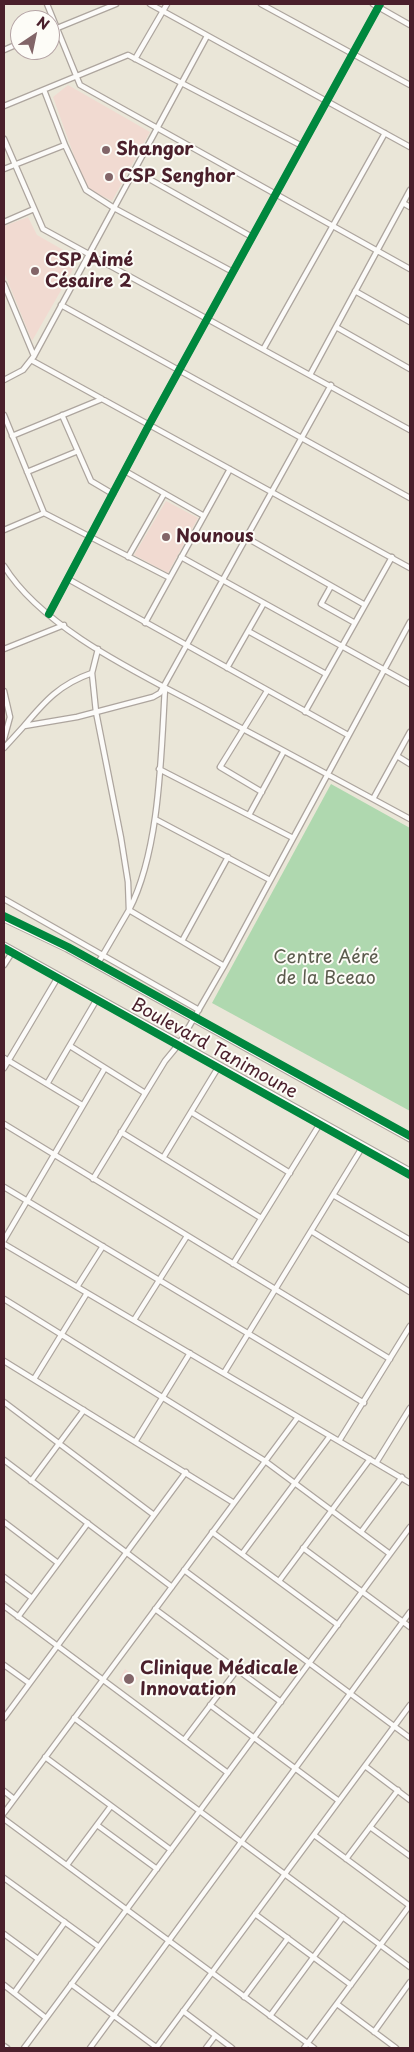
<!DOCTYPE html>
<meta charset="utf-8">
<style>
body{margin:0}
#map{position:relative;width:414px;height:2052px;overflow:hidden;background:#eae6d8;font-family:"Playpen Sans",sans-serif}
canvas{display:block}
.frame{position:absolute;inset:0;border:5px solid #4a1f2b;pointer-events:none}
.north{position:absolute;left:10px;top:10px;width:50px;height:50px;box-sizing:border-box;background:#fdfcf7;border:1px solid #b5a4a5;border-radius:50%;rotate:34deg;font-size:14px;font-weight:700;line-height:20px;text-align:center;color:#4a1f2b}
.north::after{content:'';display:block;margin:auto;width:18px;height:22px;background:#826568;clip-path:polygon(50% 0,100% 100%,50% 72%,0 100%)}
</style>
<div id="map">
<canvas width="414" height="2052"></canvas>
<div class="frame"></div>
<div class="north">N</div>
</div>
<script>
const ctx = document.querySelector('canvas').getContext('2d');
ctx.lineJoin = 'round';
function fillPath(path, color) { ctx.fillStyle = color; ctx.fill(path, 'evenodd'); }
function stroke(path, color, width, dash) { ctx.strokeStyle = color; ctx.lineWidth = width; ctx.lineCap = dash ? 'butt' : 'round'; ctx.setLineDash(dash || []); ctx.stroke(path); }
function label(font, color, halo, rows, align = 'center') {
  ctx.font = font + ' "Playpen Sans",sans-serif'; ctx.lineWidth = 4; ctx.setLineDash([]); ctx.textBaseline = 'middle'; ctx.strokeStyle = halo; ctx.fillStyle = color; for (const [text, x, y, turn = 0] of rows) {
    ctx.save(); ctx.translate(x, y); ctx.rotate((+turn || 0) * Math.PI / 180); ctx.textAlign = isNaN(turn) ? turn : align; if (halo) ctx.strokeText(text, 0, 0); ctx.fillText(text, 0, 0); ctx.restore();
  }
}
fillPath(new Path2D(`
 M68 85 150 132 112 201 87 188 78 167 53 97Z
 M28 217 37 235 79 259 32 341 4 272V226Z
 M166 501 198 518 168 573 134 555Z
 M125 1669 138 1678 130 1688 119 1680Z`), '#f1dad1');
fillPath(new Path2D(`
 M331 784 410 828V1111L212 1003Z`), '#afd8af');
const street = new Path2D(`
 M47 4 80 85 410 269
 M150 4 410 147
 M261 4 410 85
 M373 4 410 25
 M50 31 116 4
 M4 50 20 43
 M135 59 167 4
 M44 90 65 145 86 190 114 208 233 272
 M4 106 128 55 302 146
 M4 139 43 229 410 430
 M4 169 65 145
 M135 171 252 237
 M403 203 410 207
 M4 222 34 209
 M4 284 34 356
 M355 291 410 322
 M61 305 410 498
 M336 327 410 369
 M264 348 385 133
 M31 360 410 568
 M311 373 410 190
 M4 380 23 370 34 356 207 36
 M4 415 44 513 170 578
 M62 415 91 481 113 494
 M12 436 102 399
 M125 471 204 516
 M27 472 78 451
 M4 530 44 513
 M247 538 365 605
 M128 557 164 494
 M181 557 410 684
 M4 566C44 631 147 677 213 713 279 748 345 784 410 819
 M68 579 348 735
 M331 586 321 604 355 623
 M49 614 149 425 380 4
 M145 623 230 469
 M248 631 326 674
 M4 649 64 625
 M227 668 264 603
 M165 688C161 755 160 850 129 910L224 966
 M4 691 10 717 4 739
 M305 712 392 557
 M24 726C45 701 60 684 92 673
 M4 748 24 726 77 717 153 697 160 693 331 385
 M397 756 410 764
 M159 769 293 838
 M262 792 220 767 267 691
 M373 799 410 732
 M249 815 284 751
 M155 819 270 880
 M4 899 199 1010
 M182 941 228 857
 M4 965 13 951
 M97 965 129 910 128 882 121 838 96 712 92 673 98 649
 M70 1046 145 1093
 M4 1058 82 1105
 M4 1068 58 977
 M47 1084 97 999
 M191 1112 290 1173
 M4 1124 390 1359
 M121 1132 261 1218
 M163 1158 219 1066
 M93 1179 165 1061 179 1044 224 966 410 622
 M4 1187 364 1403
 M333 1195 410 1240
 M311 1231 410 1292
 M4 1240 105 1068
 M4 1244 410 1483
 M233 1264 321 1122
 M77 1287 103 1246
 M4 1299 265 1461 390 1554
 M134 1320 187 1236
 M4 1361 234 1503
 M224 1373 363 1146
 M34 1379 87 1293
 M4 1402 154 1515
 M339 1441 410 1326
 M135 1442 190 1353
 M4 1460 172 1587
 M376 1463 410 1408
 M31 1481 84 1410
 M4 1522 58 1563
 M212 1532 338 1625
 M361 1532 402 1477
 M303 1548 410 1627
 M242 1554 330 1436
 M184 1570 410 1738
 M4 1577 32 1598
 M279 1581 370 1459
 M4 1606 228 1773
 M155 1609 281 1702
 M18 1617 88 1523
 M4 1665 29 1683
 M210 1705 339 1801
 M4 1718 186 1472
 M74 1718 410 1967
 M184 1740 237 1670
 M45 1757 171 1850
 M365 1766 410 1800
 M4 1791 14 1799
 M4 1813 298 1417
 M4 1819 314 2048
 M97 1825 157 1869
 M370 1827 410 1856
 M314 1835 410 1906
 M346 1859 398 1790
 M67 1865 111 1806
 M4 1878 99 1947
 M255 1914 351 1985
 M4 1934 38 1959
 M71 1984 156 2047
 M4 1985 46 2018
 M14 1993 65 1922
 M244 1997 288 1938
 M337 2004 396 2048
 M183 2011 232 2048
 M270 2016 343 1917
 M374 2032 410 1982
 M4 2046 7 2048
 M24 2048 410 1527
 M90 2048 410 1612
 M156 2048 410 1705
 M206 2048 215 2036
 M304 2048 410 1905`);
const primary = new Path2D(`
 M4 918 67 948 410 1138
 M4 946 410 1172`);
stroke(street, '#ada59e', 7);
stroke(primary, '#ada59e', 9);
stroke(street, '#fcfbf9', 4.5);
stroke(primary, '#fcfbf9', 7);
stroke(new Path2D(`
 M49 614 149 425 380 4
 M4 916 68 947 410 1136
 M4 948 410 1175`), '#00873e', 8);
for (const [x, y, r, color] of [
 [106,150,5,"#826568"],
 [109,177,5,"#826568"],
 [35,271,5,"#826568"],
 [166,537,5,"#826568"],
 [129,1679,6,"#826568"]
]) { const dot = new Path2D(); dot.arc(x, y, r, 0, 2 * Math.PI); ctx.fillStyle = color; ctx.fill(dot); stroke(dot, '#fdfcf7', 2); }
label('bold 18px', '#4a1f2b', '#fdfcf7', [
 ["Shangor",116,150],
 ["CSP Senghor",119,177],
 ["CSP Aimé",45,261],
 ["Césaire 2",45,282],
 ["Nounous",176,537],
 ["Clinique Médicale",140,1669],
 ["Innovation",140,1690]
], 'left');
label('18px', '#5c5c4e', '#fdfcf7', [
 ["Centre Aéré",326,958],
 ["de la Bceao",326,979]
]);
label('18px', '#4a1f2b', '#fdfcf7', [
 ["Boulevard Tanimoune",214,1049,29]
]);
</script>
